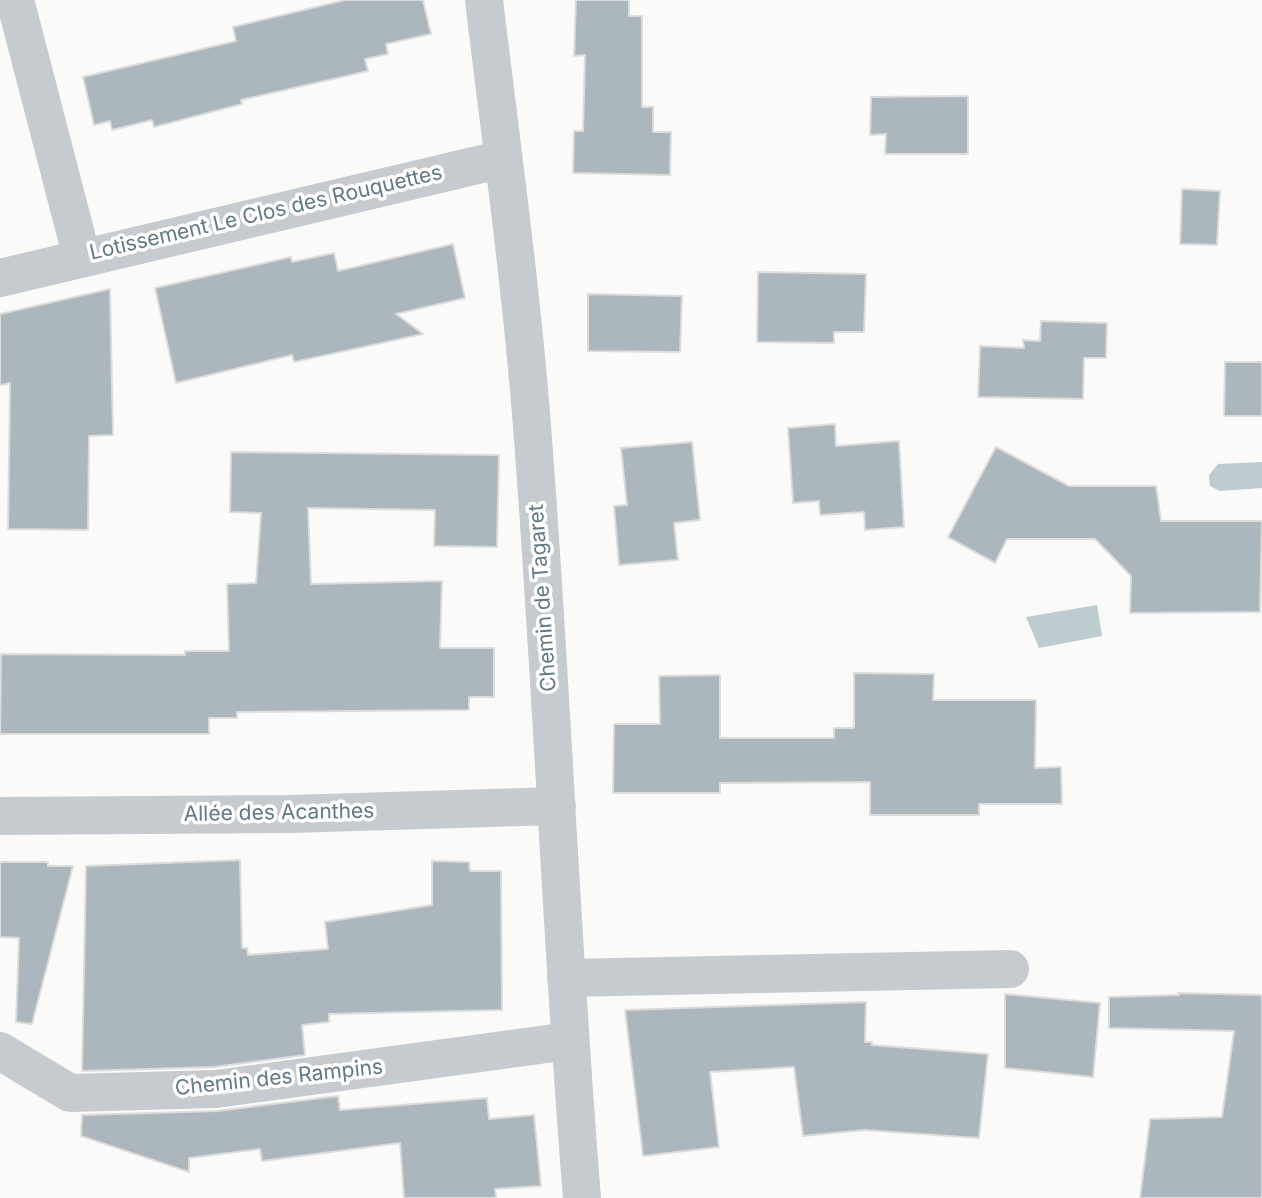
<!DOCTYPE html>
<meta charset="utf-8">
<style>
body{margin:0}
canvas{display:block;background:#fafaf8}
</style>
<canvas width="1262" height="1198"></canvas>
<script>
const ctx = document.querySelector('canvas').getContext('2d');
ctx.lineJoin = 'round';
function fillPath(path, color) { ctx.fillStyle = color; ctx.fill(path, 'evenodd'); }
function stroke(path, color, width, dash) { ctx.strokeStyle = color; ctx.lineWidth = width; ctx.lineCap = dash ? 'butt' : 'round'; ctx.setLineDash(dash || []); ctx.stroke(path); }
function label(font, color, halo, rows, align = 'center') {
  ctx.font = font + ' Inter,sans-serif'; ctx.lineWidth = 7; ctx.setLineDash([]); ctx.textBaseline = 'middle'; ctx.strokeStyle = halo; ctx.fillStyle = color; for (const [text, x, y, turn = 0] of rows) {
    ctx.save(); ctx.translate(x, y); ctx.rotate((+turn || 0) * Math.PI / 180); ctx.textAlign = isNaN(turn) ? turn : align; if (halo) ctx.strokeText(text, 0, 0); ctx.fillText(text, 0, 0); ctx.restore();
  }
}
fillPath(new Path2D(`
 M1262 462V488L1220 491 1210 486 1209 475 1218 464Z
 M1097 605 1102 636 1039 648 1026 617Z`), '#bdcccf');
const building = new Path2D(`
 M345 0H423L431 34 386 44 388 54 365 59 368 71 241 100 242 104 154 127 152 120 112 130 110 121 94 125 83 77 236 41 233 27Z
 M576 0H629V16H642V107H653V132H671L670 175 573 173 574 131H583L585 55 574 56Z
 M968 96V154H885L886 134 870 135 871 97Z
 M1182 189 1220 191 1217 245 1180 244Z
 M453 244 465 298 396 314 423 334 294 362 292 355 176 383 155 288 291 257 292 262 334 253 338 271Z
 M758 272 866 274 864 332H834V343L757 342Z
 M110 289 113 435 89 436 88 530 8 529 10 383 0 385V314Z
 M588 294 682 296 680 352 588 351Z
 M1041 321 1107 323 1106 358H1084L1083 399 978 397 980 346 1024 348 1023 340 1040 341Z
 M1225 362H1262V416H1224Z
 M835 424 836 446 899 441 904 527 865 530 864 512 820 515 819 501 793 503 788 428Z
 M692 442 700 520 674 523 678 560 619 565 614 506 627 505 621 448Z
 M996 447 1069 486H1156L1161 521H1262L1260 612 1130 613 1131 576 1095 539H1007L995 563 948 537Z
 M231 452 499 455 497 547 434 546 435 510 308 508 311 584 442 581 440 648H494V697H469V710L237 712V718H209V734H0L1 654 185 655V651H229L227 584 256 583 261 513 230 512Z
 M854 673 934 674 933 700H1036L1035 768 1061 767 1062 804H979V815H870V782L720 783V793H613L614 724H660L659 676 720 675V738H834V728H854Z
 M240 860 242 948H247L248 955 328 949 325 922 432 905V861L469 862 470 871H501L502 1010 329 1014V1022L302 1025 305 1055 214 1067 82 1071 86 866Z
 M0 862H48V866H73L32 1024 16 1022 19 938 0 937Z
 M1178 993 1262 995V1198H1140L1150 1119 1222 1117 1234 1031 1109 1028V997L1179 995Z
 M1005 994 1100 1003 1093 1077 1005 1068Z
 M866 1002 865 1042H872V1045L988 1054 979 1138 864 1130 803 1136 794 1067 710 1072 719 1147 643 1156 625 1010Z
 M338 1096 340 1110 487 1098 489 1119 534 1115 541 1186 495 1189 496 1198H404L400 1143 262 1161 260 1149 189 1158V1172L81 1136 82 1115 217 1111Z`);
fillPath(building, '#abb7bd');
stroke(building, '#dcdcda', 2);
stroke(new Path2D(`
 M15 0 82 258
 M484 0C501 142 521 284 532 426 552 683 561 941 582 1198
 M0 278 503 159
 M0 816 290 814 557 806
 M566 978 1010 969
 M0 1051 70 1093 216 1089 569 1041`), '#c5cbce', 38);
label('21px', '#627986', '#fff', [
 ["Lotissement Le Clos des Rouquettes",266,213,-13],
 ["Chemin de Tagaret",543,598,-94],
 ["Allée des Acanthes",279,813,-1],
 ["Chemin des Rampins",279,1078,-6]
]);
</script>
